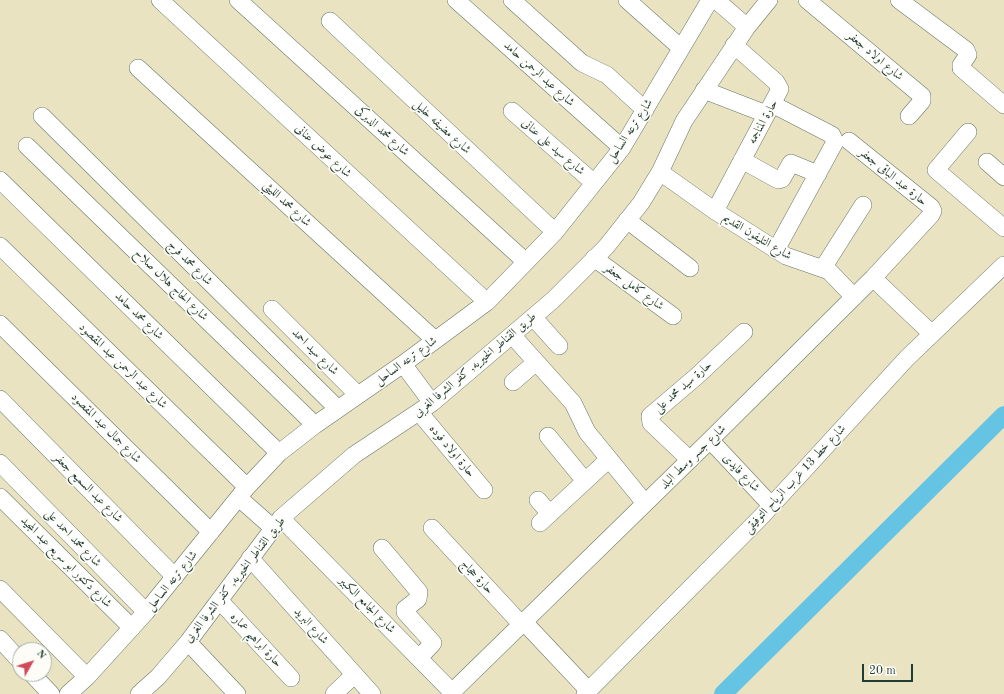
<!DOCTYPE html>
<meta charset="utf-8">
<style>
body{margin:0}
#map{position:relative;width:1004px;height:694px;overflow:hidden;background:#e9e3c2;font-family:"Old Standard TT",serif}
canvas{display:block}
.north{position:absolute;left:12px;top:642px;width:40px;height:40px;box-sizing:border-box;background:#fdfcf7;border:1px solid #a4b0a9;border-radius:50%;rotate:51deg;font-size:11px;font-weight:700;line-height:16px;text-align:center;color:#1f3d34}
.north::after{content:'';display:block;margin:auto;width:14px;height:18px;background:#d1495b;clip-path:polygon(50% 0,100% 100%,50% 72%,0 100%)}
.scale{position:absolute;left:862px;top:664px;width:51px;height:18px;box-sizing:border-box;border:2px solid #1f3d34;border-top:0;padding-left:5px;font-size:12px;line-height:14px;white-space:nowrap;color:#1f3d34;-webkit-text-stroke:3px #fdfcf7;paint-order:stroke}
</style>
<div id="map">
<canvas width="1004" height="694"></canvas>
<div class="north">N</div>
<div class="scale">20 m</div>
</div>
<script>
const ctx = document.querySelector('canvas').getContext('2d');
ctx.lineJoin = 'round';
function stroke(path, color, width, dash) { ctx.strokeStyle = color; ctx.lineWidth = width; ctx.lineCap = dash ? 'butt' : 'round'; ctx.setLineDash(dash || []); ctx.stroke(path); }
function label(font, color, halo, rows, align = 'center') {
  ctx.font = font + ' "Old Standard TT",Amiri,serif'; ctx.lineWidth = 3; ctx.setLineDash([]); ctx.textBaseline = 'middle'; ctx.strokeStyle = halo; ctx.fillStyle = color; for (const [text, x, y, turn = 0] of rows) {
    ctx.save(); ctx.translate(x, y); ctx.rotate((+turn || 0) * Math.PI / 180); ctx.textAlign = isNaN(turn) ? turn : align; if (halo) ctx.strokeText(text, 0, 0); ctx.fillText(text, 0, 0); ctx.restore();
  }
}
stroke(new Path2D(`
 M723 694 1004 415`), '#65c4e3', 18);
const minor = new Path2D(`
 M160 0 487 302
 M238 0 526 262
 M456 0 622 148
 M512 0 582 63 607 75 645 110
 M627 0 681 48
 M716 0 747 27
 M807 0 922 96V101L909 116
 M899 0 966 50 968 55 961 65V68L1004 105
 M330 21 555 232
 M138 68 435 340
 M704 90 766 114
 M772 104 832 135 835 142 776 250
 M512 111 594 183
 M42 116 338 409
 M968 132 936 170 1004 228
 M27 146 315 425
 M742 160 778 180 782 179 791 163 818 174
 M987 162 1004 177
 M660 172 715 211 786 256 829 271 854 297
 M0 180 279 453
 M715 211 780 89 776 82 734 45
 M627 220 690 268
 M0 246 247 487
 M594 258 673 316
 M823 268 863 205
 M873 278 932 334
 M272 309 358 395
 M533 317 559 346
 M0 324 211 532
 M512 335 573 403 587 432 645 503
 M403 364 432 403
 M513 382 536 362
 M0 399 175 577
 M419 412 484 490
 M548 436 585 481
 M710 440 771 505
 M690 460 651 423 650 416 697 376 744 332
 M0 463 146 612
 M0 497 132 628
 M239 498 273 528
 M538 500 550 514
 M281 518 452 692
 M540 523 609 459
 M432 528 522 625
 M382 548 419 592 418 599 405 609V612L433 643 419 658
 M250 558 372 694
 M0 589 87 677
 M220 601 291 678
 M524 622 589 691
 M0 639 20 661
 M188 642 237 694
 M32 674 51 694
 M68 694 87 677 146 612 247 487 279 453 315 425 403 364 487 302 555 232 622 148 710 0
 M139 694 158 677 188 642 281 518 354 455 432 403 553 300 606 247 641 203 660 172 684 121 747 27 769 0
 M334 694 354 675
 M450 694 710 440 873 278 931 215 933 211 931 207 849 141
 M585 694 761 517 907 358 1004 265`);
stroke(minor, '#676', 18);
stroke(minor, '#fff', 17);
label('12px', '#1f3d34', '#fdfcf7', [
 ["شارع اولاد جعفر",875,56,40],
 ["شارع عبد الرحمن حامد",539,74,42],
 ["حارة المناجمه",763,122,-61],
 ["شارع مضيفه خليل",442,127,43],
 ["شارع محمد الدبركى",382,131,42],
 ["شارع ترعه الساحل",630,131,-57],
 ["شارع سيد على عنانى",553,147,41],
 ["شارع عوض عنانى",323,151,43],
 ["حارة عبد الباقى جعفر",893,177,39],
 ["شارع محمد الليثي",287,204,43],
 ["شارع التليفون القديم",757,237,31],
 ["شارع محمد فرج",190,263,45],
 ["شارع الحاج هلال صلاح",171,285,44],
 ["شارع كامل جعفر",634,287,36],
 ["شارع محمد حامد",139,316,44],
 ["شارع سيد احمد",315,352,45],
 ["شارع ترعه الساحل",406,361,-36],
 ["طريق القناطر الخيريه, كفر الشرفا الغربى",475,365,-40],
 ["شارع عبد الرحمن عبد المقصود",123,366,44],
 ["حارة سيد محمد على",683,387,-41],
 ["شارع جمال عبد المقصود",106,428,45],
 ["حارة اولاد فوده",452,451,50],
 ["شارع جسر وسط البلد",693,457,-44],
 ["شارع فايدى",741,473,46],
 ["شارع خط 13 غرب الرياح التوفيقى",795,479,-47],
 ["شارع عبد السميع جعفر",88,488,45],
 ["شارع محمد احمد على",73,538,46],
 ["شارع دكتور ابو سريع عبد المجيد",66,562,45],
 ["حارة حجاج",477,577,47],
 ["طريق القناطر الخيريه, كفر الشرفا الغربى",235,580,-52],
 ["شارع ترعه الساحل",172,581,-51],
 ["شارع الجامع الكبير",367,605,45],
 ["شارع البريد",311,626,48],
 ["حارة ابراهيم عماره",256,640,47]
]);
</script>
